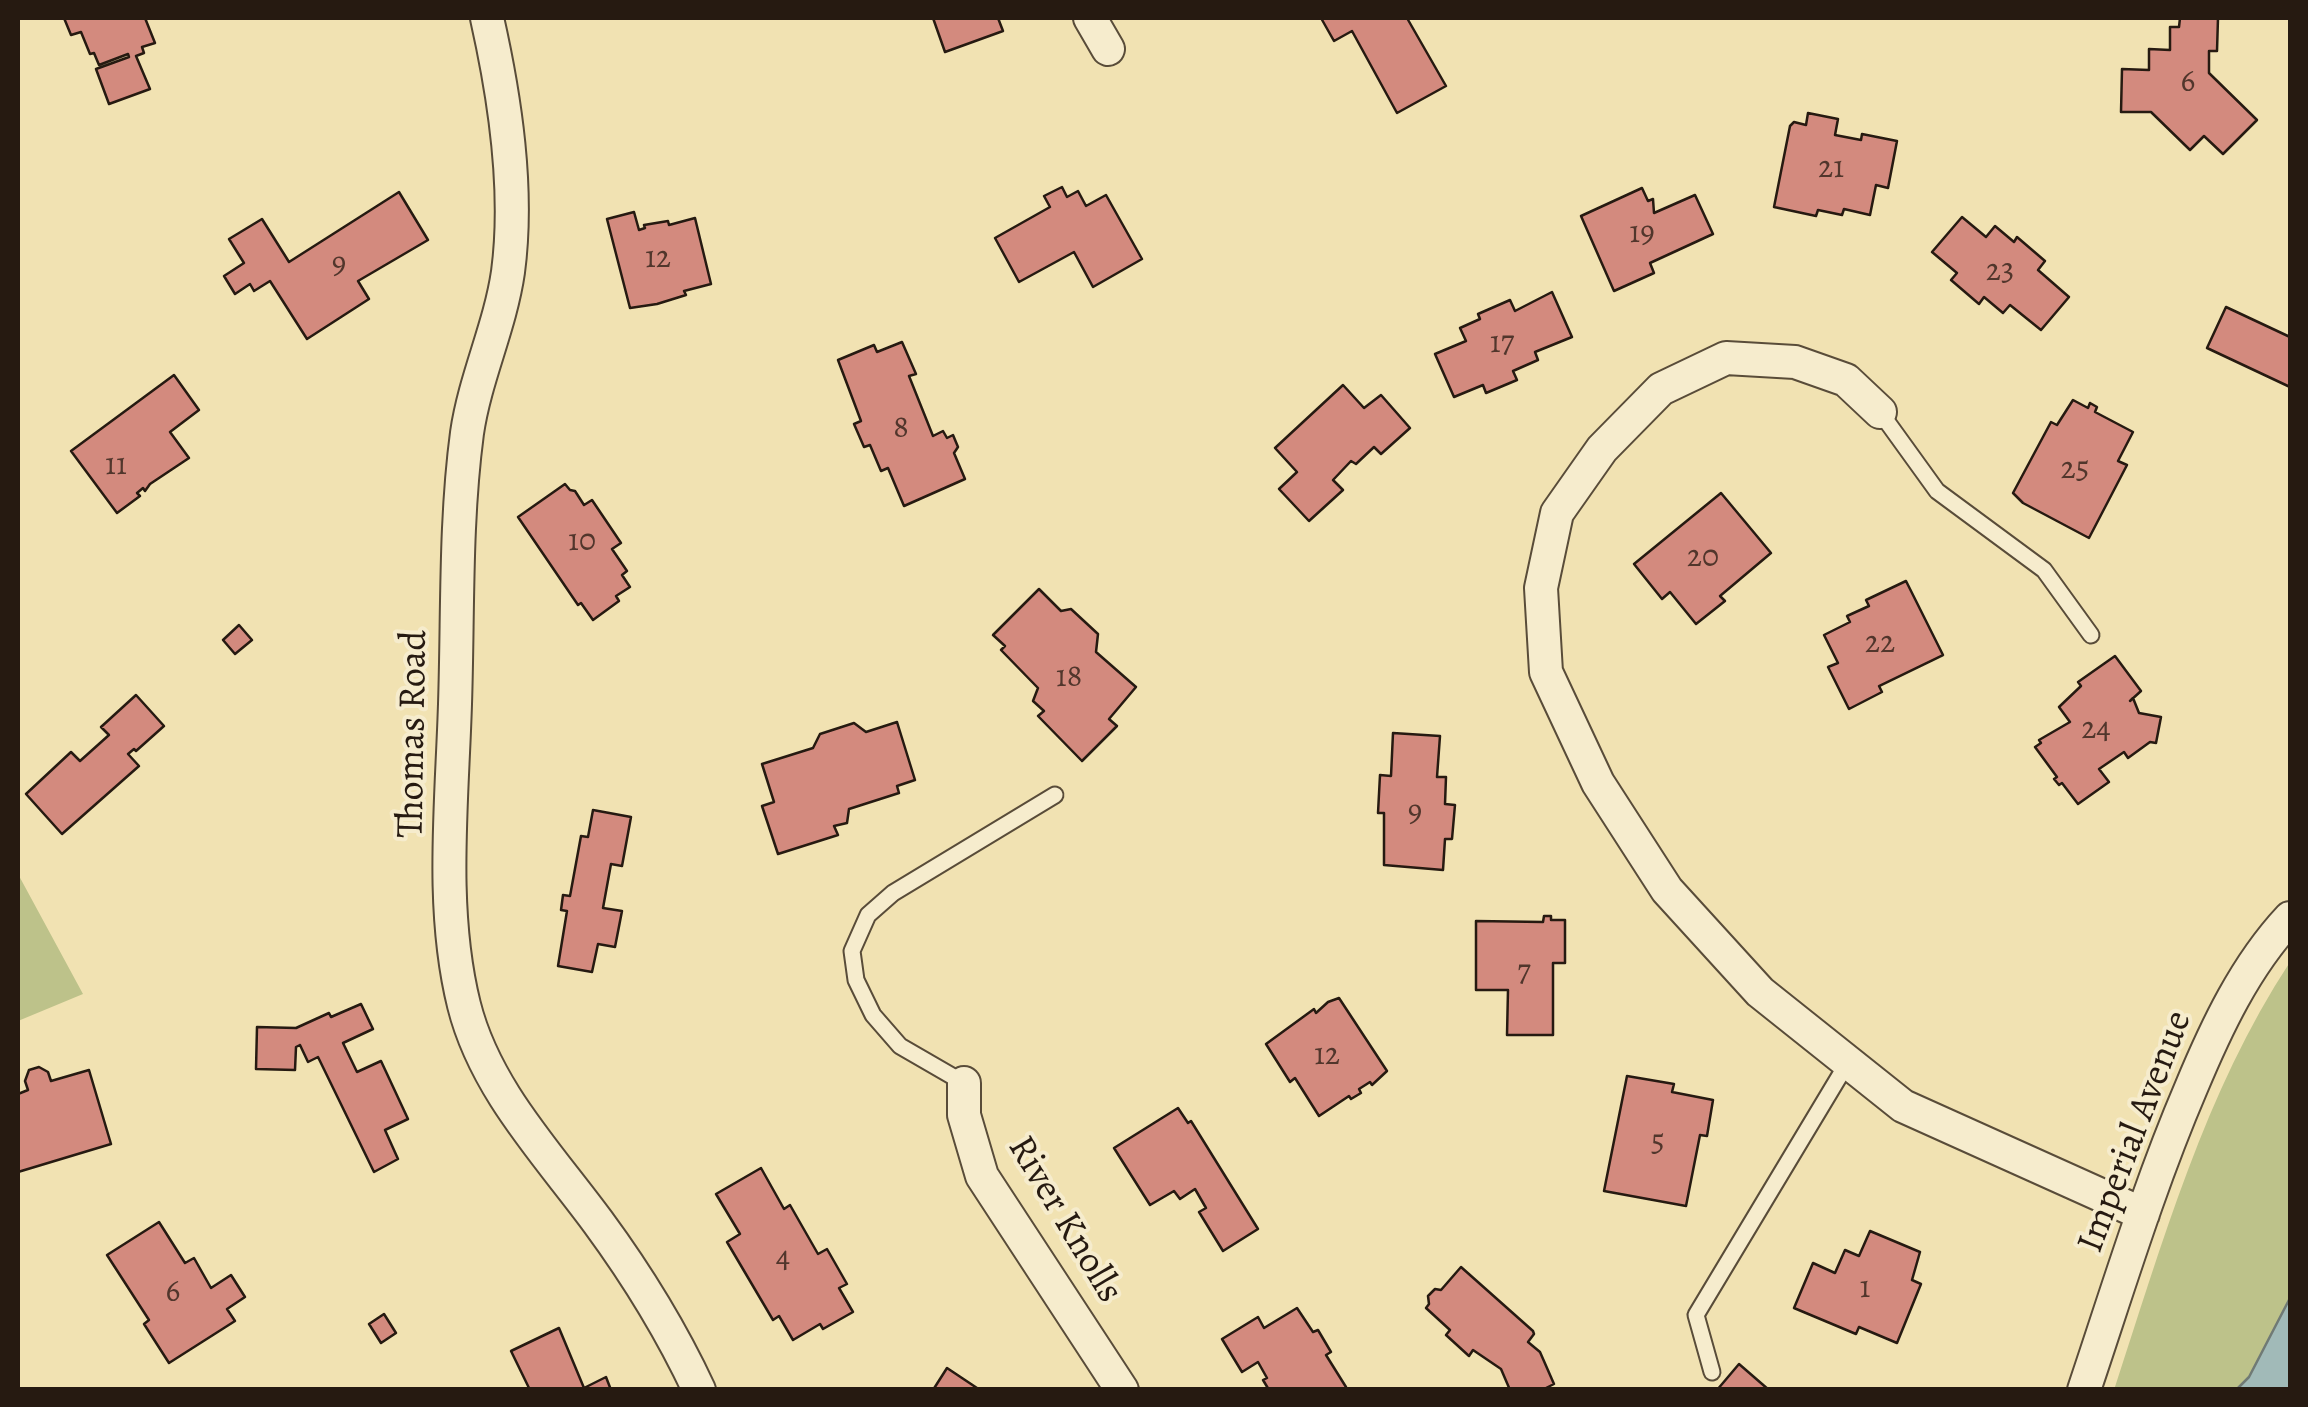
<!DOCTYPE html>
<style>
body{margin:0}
#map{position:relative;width:2308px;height:1407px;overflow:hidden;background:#f1e2b2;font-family:Alegreya,serif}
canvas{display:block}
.frame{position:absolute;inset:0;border:20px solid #261a11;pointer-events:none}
</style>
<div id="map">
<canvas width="2308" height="1407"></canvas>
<div class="frame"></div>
</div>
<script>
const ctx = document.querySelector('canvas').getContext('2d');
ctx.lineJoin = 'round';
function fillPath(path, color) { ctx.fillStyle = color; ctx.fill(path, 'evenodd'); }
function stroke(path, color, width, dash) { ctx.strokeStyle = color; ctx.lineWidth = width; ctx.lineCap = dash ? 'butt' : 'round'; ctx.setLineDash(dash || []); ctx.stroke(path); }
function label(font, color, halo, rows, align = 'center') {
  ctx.font = font + ' Alegreya,serif'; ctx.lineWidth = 8; ctx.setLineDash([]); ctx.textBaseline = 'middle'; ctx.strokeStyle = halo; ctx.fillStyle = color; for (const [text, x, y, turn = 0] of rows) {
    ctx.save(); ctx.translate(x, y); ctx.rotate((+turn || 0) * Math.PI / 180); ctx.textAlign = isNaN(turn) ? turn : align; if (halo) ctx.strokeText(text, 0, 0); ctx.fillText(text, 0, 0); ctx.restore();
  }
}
fillPath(new Path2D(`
 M18 874 83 994 18 1021Z
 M2290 962V1298L2249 1377 2237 1389 2114 1390C2162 1244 2205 1091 2290 962Z`), '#bdc28a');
const water = new Path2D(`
 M2290 1298V1389H2237L2249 1377Z`);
fillPath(water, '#a1bab8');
stroke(water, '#707a75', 2.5);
const building = new Path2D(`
 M64 18H145L155 43 142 47 144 53 136 56 150 89 109 104 96 69 129 57 128 54 99 65 94 53 90 54 81 32 71 35Z
 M933 18H998L1003 31 945 52Z
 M1321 18H1407L1446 86 1397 113 1352 31 1334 41Z
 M2180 18H2218L2217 51H2209V73L2257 120 2223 154 2204 136 2190 150 2151 112H2121L2122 69 2149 70V49L2170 50V27H2179Z
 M1808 113 1838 119 1835 135 1861 140 1862 134 1897 141 1888 188 1876 185 1870 215 1844 209 1842 215 1818 210 1816 216 1774 207 1790 126 1794 122 1806 125Z
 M1062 187 1067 197 1078 191 1086 206 1106 195 1142 259 1093 287 1074 252 1019 282 995 238 1050 207 1044 196Z
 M1642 188 1648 201 1653 199 1654 213 1695 195 1713 234 1650 263 1654 273 1614 291 1581 216Z
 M399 192 428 240 358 281 369 299 307 339 270 281 254 291 250 284 235 294 224 276 244 263 229 239 262 219 289 262Z
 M634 212 639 230 645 228 644 225 668 221 669 225 695 218 711 284 684 291 686 295 657 304 630 308 607 219Z
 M1962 217 1986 237 1995 226 2014 242 2017 237 2045 261 2038 270 2069 297 2041 330 2010 305 2003 313 1984 297 1979 304 1951 280 1957 273 1932 252Z
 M1552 292 1572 337 1535 352 1538 360 1513 371 1517 380 1486 393 1483 385 1454 397 1435 354 1466 341 1460 328 1480 319 1478 314 1510 300 1515 311Z
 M2226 307 2290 337V387L2207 348Z
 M902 342 916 374 909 376 933 436 943 431 947 438 953 435 958 447 954 453 965 479 904 506 888 468 881 471 870 445 864 447 854 424 861 421 838 360 874 345 877 352Z
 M174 375 199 410 170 432 189 458 150 484 145 491 143 488 137 493 140 496 117 513 71 451Z
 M1343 385 1364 408 1381 395 1410 428 1381 454 1374 447 1356 464 1351 461 1333 480 1343 490 1309 521 1279 489 1297 472 1275 448Z
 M2073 400 2088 408 2090 403 2097 407 2095 412 2133 432 2118 461 2127 465 2089 538 2023 503 2013 493 2051 422 2057 425Z
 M565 484 570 490 575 491 584 505 592 500 621 543 612 549 627 571 622 575 630 587 616 596 619 601 593 620 581 603 578 605 518 517Z
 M1721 493 1771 553 1720 596 1725 601 1696 624 1670 592 1662 599 1634 564Z
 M1906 581 1943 655 1879 686 1882 692 1849 709 1828 667 1838 663 1824 635 1850 622 1847 616 1869 606 1866 600Z
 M1039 589 1061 611 1071 609 1098 634 1096 652 1136 687 1109 719 1117 726 1082 761 1038 716 1044 711 1033 701 1038 688 1001 650 1005 646 993 635Z
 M239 625 252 640 235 654 223 640Z
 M2115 656 2141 691 2130 701 2133 698 2139 713 2161 717 2156 743 2150 742 2128 758 2124 752 2099 769 2109 782 2078 804 2062 783 2059 785 2054 779 2057 777 2035 747 2041 743 2039 740 2070 722 2059 707 2081 686 2078 682Z
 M136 695 164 726 136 751 134 749 128 754 139 766 62 834 26 794 71 752 80 761 109 735 101 727Z
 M897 722 915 780 897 786 899 793 849 809 847 823 834 826 838 835 778 854 762 806 774 802 762 764 813 748 820 734 854 723 866 732Z
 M1393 733 1440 736 1437 777H1446L1445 804 1455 805 1452 839H1445L1443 870 1384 865V813H1378L1380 775 1391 776Z
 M593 810 631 817 622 866 611 864 603 908 622 911 615 947 598 944 592 972 558 966 567 911 561 910 563 895 570 896 581 836 588 837Z
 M1544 916H1551V920H1565V963H1553V1035H1507L1508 990H1476V921L1543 922Z
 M1339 998 1387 1071 1372 1085 1370 1082 1359 1089 1361 1093 1351 1099 1349 1096 1319 1116 1295 1078 1290 1082 1266 1044 1314 1009 1316 1013 1328 1002Z
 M361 1004 373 1029 343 1043 357 1072 381 1061 408 1119 385 1130 398 1159 374 1172 318 1057 308 1062 300 1045 296 1047 295 1070 256 1069 257 1027 296 1028 329 1013 331 1017Z
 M39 1067 48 1072 51 1081 89 1070 111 1144 18 1172V1094L28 1090 25 1081 29 1070Z
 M1627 1076 1674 1084 1672 1092 1713 1100 1707 1136 1700 1135 1686 1206 1604 1191Z
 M1178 1108 1188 1123 1191 1121 1258 1229 1223 1251 1199 1212 1206 1208 1195 1189 1180 1199 1174 1191 1150 1205 1114 1148Z
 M761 1168 784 1209 790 1205 818 1254 827 1249 847 1284 839 1288 853 1312 823 1329 820 1324 793 1340 779 1316 773 1320 727 1242 740 1234 716 1194Z
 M159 1222 185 1263 194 1258 211 1288 231 1275 245 1297 227 1309 235 1321 169 1363 144 1324 149 1320 107 1255Z
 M1870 1231 1920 1252 1912 1280 1921 1284 1897 1343 1859 1327 1856 1334 1794 1308 1813 1263 1835 1273 1845 1250 1859 1256Z
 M1461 1267 1533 1331 1534 1334 1528 1342 1540 1352 1554 1384 1542 1390H1510L1501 1369 1473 1350 1469 1356 1446 1335 1450 1330 1426 1308 1429 1304 1428 1296 1435 1289 1441 1290Z
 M1297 1308 1313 1332 1318 1330 1331 1352 1326 1355 1346 1387 1343 1390H1269L1263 1380 1267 1378 1258 1362 1242 1372 1222 1339 1258 1317 1264 1328Z
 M384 1314 396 1333 381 1343 369 1324Z
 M559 1328 584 1388 606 1377 611 1390H525L529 1388 511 1351Z
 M1739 1364 1769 1390H1717Z
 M947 1368 980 1390H933Z`);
fillPath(building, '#d38a7e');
stroke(building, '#261a11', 2.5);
const lane = new Path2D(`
 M1880 412 1937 491 2044 570 2091 635
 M964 1083 900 1046 873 1015 856 980 852 951 868 915 893 893 1055 795
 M1712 1372 1696 1315 1848 1062`);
const street = new Path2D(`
 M487 18C505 98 519 189 508 272 500 327 475 378 467 433 455 523 458 614 455 704 452 803 440 909 464 1005 485 1089 548 1154 598 1222 637 1275 671 1330 699 1390
 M1090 18 1108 49
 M1880 412 1846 380 1795 362 1726 358 1661 389 1602 449 1557 513 1541 588 1546 672 1598 783 1667 890 1760 992 1903 1106 2143 1214
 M964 1083V1115L982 1176 1122 1390
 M2084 1390C2118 1289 2149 1186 2191 1088 2216 1028 2245 966 2290 918`);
stroke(lane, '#594c39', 19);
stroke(street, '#594c39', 36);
stroke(lane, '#f6eccd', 15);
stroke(street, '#f6eccd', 32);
label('32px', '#51362c', null, [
 ["6",2188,83],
 ["21",1831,169],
 ["19",1642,234],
 ["12",658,259],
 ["9",339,265],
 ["23",2000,272],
 ["17",1502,344],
 ["8",901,429],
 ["11",116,466],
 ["25",2075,470],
 ["10",582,542],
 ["20",1703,558],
 ["22",1880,644],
 ["18",1069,678],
 ["24",2096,730],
 ["9",1415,813],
 ["7",1524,973],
 ["12",1327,1056],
 ["5",1658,1143],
 ["4",783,1259],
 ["1",1865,1289],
 ["6",173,1293]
]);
label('38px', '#261a11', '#f6eccd', [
 ["Thomas Road",414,734,-89],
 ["Imperial Avenue",2136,1132,-69],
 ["River Knolls",1064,1220,59]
]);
</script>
